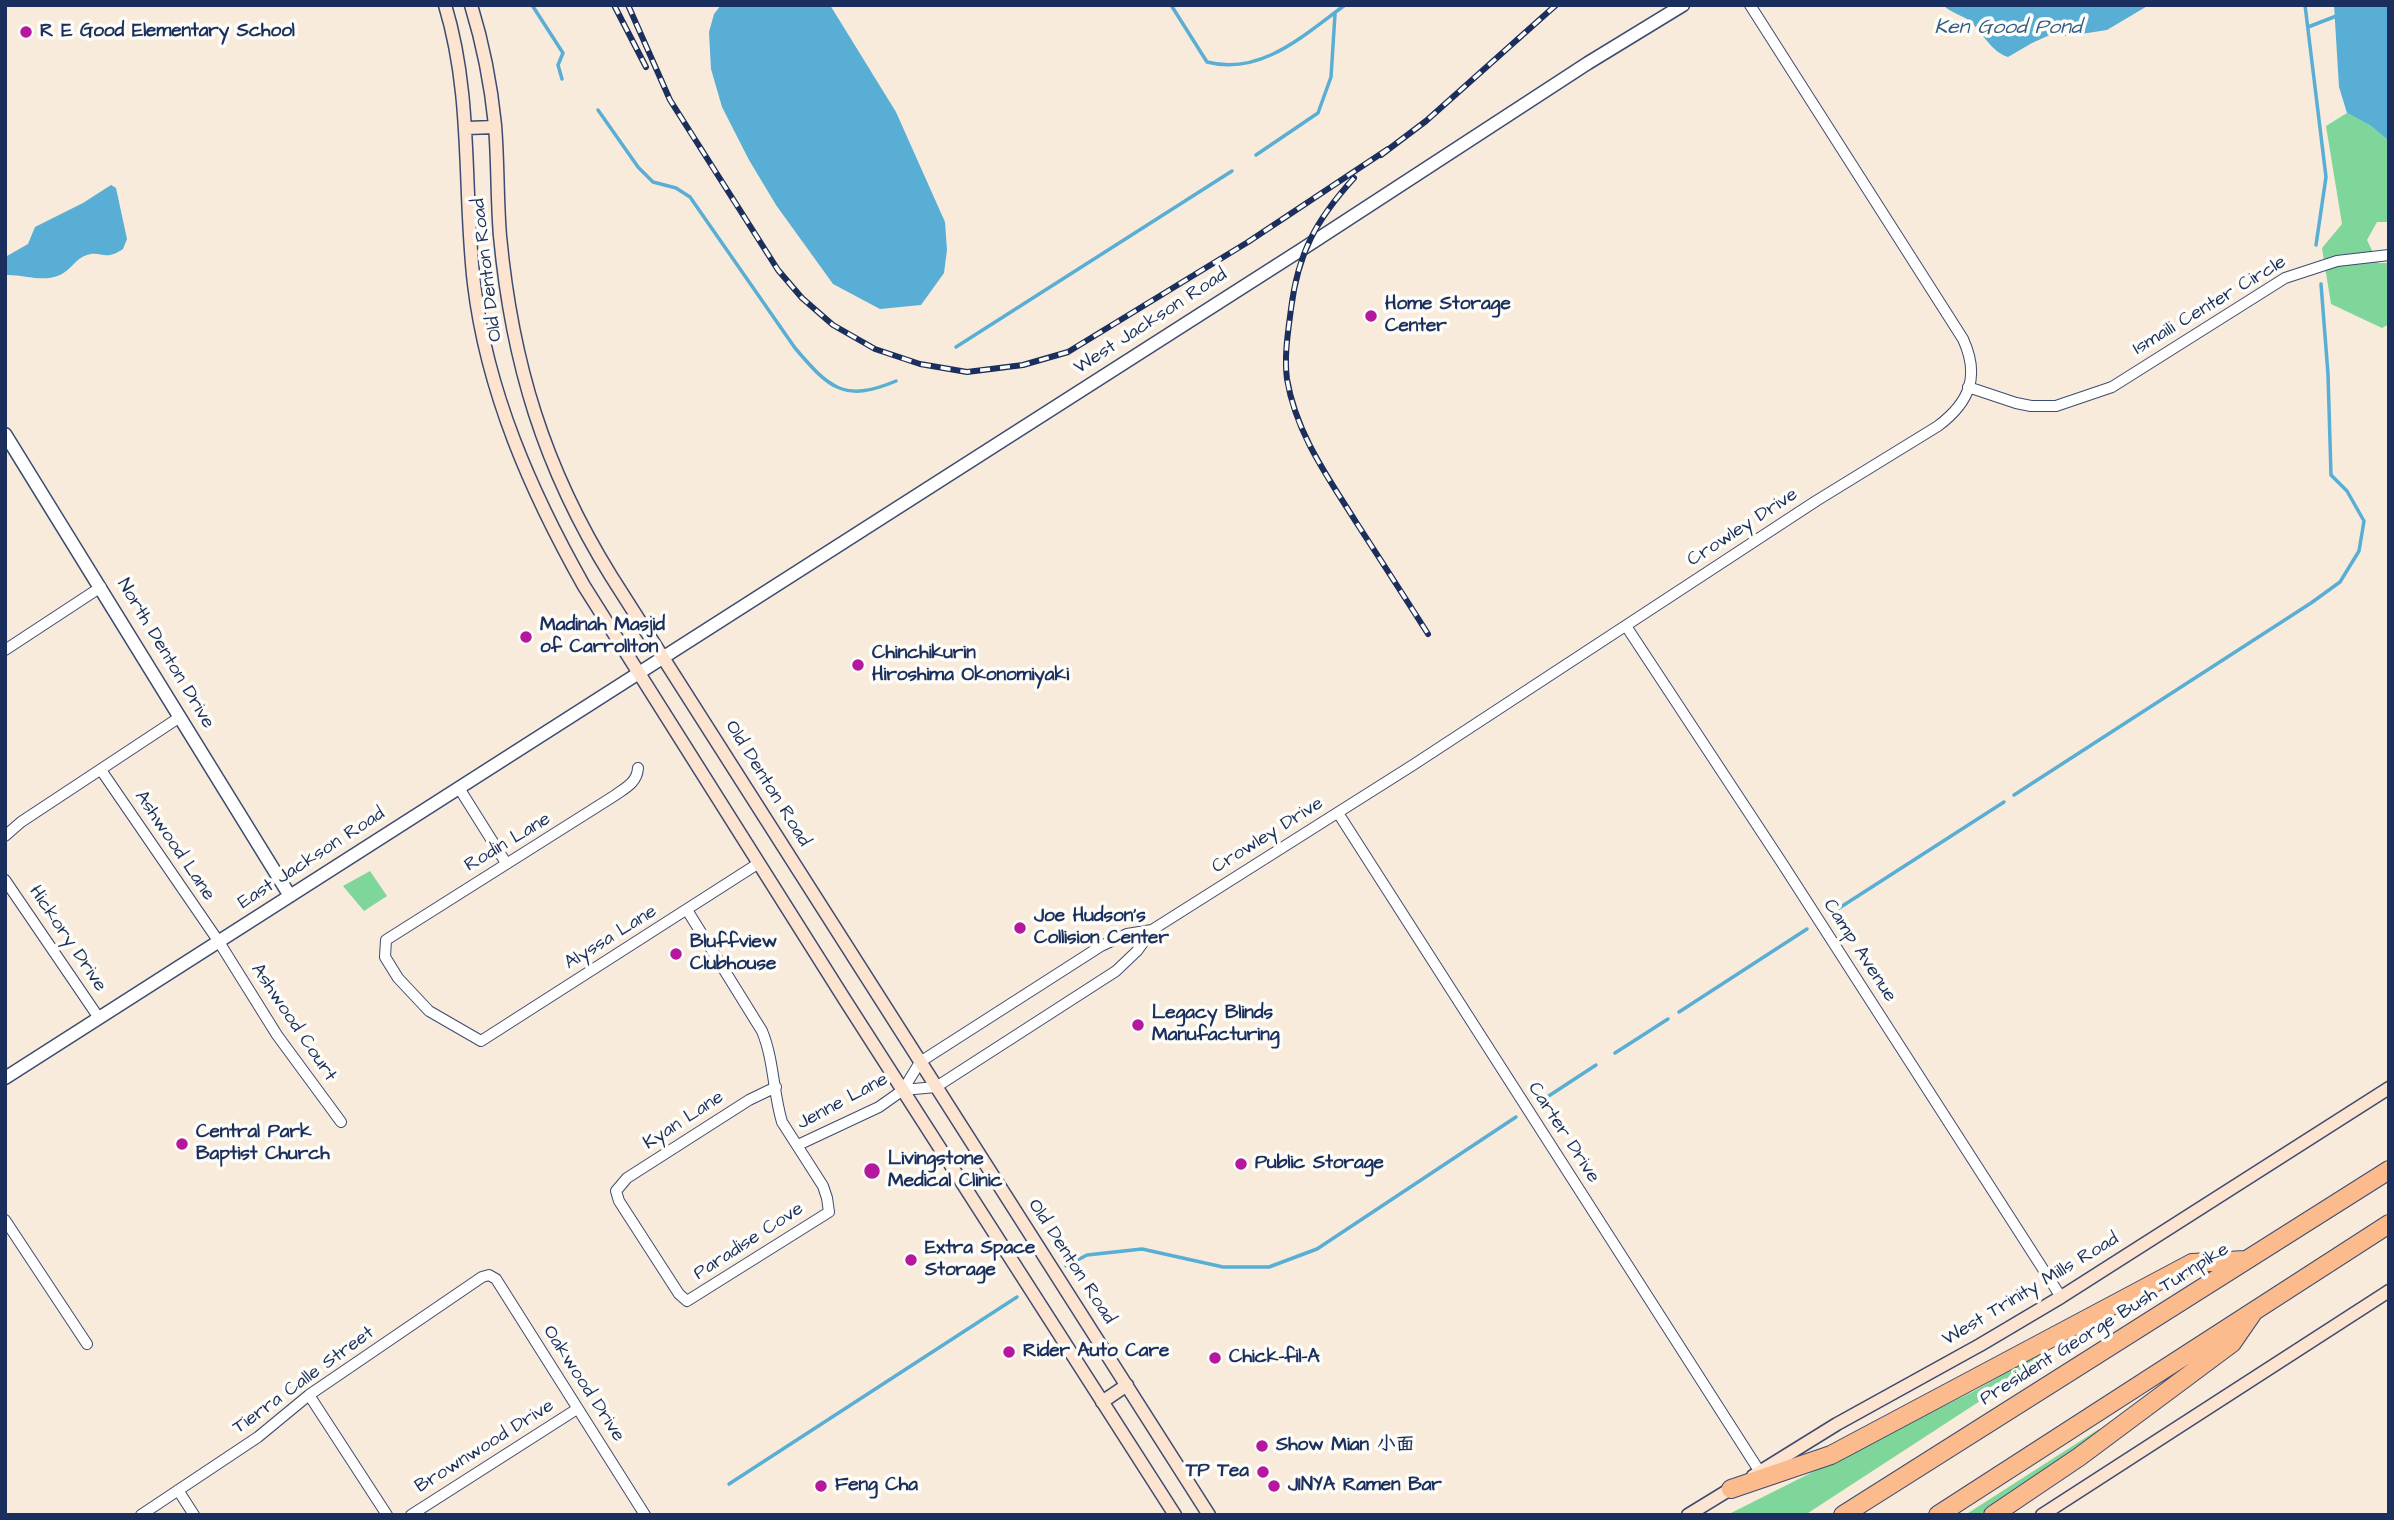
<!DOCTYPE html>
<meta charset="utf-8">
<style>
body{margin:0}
#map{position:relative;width:2394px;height:1520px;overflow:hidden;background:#f8ebdb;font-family:"Architects Daughter",sans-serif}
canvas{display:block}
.frame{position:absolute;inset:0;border:7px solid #1b2f5e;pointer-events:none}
</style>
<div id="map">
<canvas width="2394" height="1520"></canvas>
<div class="frame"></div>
</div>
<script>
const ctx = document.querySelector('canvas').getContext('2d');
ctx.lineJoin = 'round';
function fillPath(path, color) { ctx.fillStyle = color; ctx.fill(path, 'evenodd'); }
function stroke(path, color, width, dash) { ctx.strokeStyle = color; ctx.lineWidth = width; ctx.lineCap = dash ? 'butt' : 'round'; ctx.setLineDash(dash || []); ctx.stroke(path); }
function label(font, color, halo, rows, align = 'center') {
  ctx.font = font + ' "Architects Daughter","LXGW WenKai TC",sans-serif'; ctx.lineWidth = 7; ctx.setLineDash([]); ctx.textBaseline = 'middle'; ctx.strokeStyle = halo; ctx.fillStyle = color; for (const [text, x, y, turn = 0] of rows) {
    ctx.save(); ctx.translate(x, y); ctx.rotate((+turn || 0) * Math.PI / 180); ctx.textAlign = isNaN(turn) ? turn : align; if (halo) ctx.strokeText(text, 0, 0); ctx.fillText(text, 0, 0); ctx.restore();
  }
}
fillPath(new Path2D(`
 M2347 113 2371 126 2389 141V222H2377L2367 240 2378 263H2389V324L2382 328 2331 304 2322 248 2342 224 2326 126Z
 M370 871 387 896 364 911 343 886Z
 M2039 1354 2043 1360 1805 1515H1727L1976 1390Z
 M2099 1429 2101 1432 2042 1474 1979 1515H1965Z`), '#7fd69a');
fillPath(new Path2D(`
 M721 5H830L896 112 945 222 947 250 944 273 921 305 880 309 833 284 776 205 749 160 722 107 711 69 709 32 714 14Z
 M1943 5H2149L2107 30 2068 36 2052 34 2032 43 2008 57C1992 52 1983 34 1972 23 1964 15 1952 14 1943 5Z
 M2334 5H2389V141L2371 126 2347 113 2339 87Z
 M111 185 116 188 127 239 123 249C104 262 102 250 87 255 76 258 70 271 60 275 43 283 23 274 5 275L7 256 28 244 35 227 83 203Z`), '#58aed4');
stroke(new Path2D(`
 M532 5 563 53 558 65 562 79
 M1171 5 1207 62C1261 76 1304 35 1345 5
 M2305 5 2326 177 2316 245
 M2308 27 2339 15
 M598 110 638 167 653 182 676 188 690 197 795 348C829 388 844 403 896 381
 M1256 155 1318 113 1331 77 1335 14
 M956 347 1232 171
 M2014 795 2311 603 2340 582 2359 551 2364 521 2347 491 2331 475 2328 374 2321 284
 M1833 912 2004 802
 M1679 1012 1807 929
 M1615 1053 1668 1019
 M1538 1103 1596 1065
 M1066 1266 1087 1255 1142 1249 1223 1267H1269L1317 1249 1516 1117
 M729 1484 1017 1297`), '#58aed4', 3.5);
const minor = new Path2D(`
 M1968 387 2016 403 2031 406H2056L2112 387 2285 278 2337 261 2389 255
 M1626 626 1782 863 2061 1297
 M5 650 101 587
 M638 768C637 783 625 788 614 796L386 940 385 957 398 978 429 1011 481 1041 759 863
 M101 770 219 942 277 1035 341 1122
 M459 788 506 863
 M1338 813 1760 1472
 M5 836 21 822 180 717
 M5 880 99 1018
 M687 910 762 1031C774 1060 773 1092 782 1122L823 1186 827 1198 829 1212 687 1301 679 1294 619 1201 616 1191 627 1178 749 1100 776 1087
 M903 1090 936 1087 1116 971 1137 951 1152 930 1413 765 1816 501 1938 426C1970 402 1980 376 1963 339L1750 5
 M798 1145 879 1107 903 1090 920 1062 1101 946 1127 934 1152 930
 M5 1220 87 1344
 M309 1395 387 1515
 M178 1490 194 1515
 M141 1515 258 1437 309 1395 482 1277 489 1275 496 1279 645 1515
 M411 1515 577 1409`);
const tertiary = new Path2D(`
 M5 434 290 896
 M5 1078 1304 248 1588 63 1683 5`);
const secondary = new Path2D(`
 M445 5C473 97 463 190 474 284 487 392 531 492 584 586L845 1000 1175 1515
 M471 5C483 44 491 85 495 125 498 162 497 199 500 236 512 363 544 468 611 576L1209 1515
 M467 128 495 127
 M1102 1402 1127 1385
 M1753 1476 1837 1424 1980 1345 2061 1297 2389 1088
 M1688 1515 1737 1485
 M2042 1515 2389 1291`);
const motorway = new Path2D(`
 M1731 1489 1831 1455 2192 1263 2245 1260
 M1843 1515 2389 1170
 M1938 1515 2389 1224
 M1993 1515 2079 1457 2232 1343 2252 1314`);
stroke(minor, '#3c4b71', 12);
stroke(tertiary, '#3c4b71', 15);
stroke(secondary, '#3c4b71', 15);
stroke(motorway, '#3c4b71', 20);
stroke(minor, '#fff', 10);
stroke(tertiary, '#fff', 12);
stroke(secondary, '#fde4d1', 12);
stroke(motorway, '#fbbb8c', 18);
const rail = new Path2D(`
 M614 5 646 67
 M628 5 670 100 778 270 802 298 833 325 875 349 920 364 967 372 1023 365 1068 352 1248 242 1388 149
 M1381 155 1426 121 1556 5
 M1354 178C1316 220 1298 253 1291 309 1288 332 1284 356 1287 379 1296 433 1327 476 1356 522 1380 559 1404 596 1428 634`);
stroke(rail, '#1b2f5e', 6);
stroke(rail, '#fdfcf7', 3.5, [10]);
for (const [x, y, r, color] of [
 [26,32,7,"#b5179e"],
 [1371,316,7,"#b5179e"],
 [526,637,7,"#b5179e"],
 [858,665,7,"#b5179e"],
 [1020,928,7,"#b5179e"],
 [676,954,7,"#b5179e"],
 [1138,1025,7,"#b5179e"],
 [182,1144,7,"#b5179e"],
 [1241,1164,7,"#b5179e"],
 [872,1171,9,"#b5179e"],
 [911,1260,7,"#b5179e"],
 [1009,1352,7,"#b5179e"],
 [1215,1358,7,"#b5179e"],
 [1262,1446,7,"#b5179e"],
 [1263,1472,7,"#b5179e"],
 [821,1486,7,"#b5179e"],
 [1274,1486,7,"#b5179e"]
]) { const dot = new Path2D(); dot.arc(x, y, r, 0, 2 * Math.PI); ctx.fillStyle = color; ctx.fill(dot); stroke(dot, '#fdfcf7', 2.5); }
label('bold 19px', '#1b2f5e', '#fdfcf7', [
 ["R E Good Elementary School",40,32],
 ["Home Storage",1385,305],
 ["Center",1385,327],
 ["Madinah Masjid",540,626],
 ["of Carrollton",540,648],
 ["Chinchikurin",872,654],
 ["Hiroshima Okonomiyaki",872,676],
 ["Joe Hudson’s",1034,917],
 ["Collision Center",1034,939],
 ["Bluffview",690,943],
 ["Clubhouse",690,965],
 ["Legacy Blinds",1152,1014],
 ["Manufacturing",1152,1036],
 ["Central Park",196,1133],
 ["Baptist Church",196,1155],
 ["Livingstone",888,1160],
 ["Medical Clinic",888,1182],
 ["Public Storage",1255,1164],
 ["Extra Space",925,1249],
 ["Storage",925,1271],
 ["Rider Auto Care",1023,1352],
 ["Chick-fil-A",1229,1358],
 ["Show Mian 小面",1276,1446],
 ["TP Tea",1249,1472,"right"],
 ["Feng Cha",835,1486],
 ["JINYA Ramen Bar",1288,1486]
], 'left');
label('19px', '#1b2f5e', '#fdfcf7', [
 ["Old Denton Road",488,270,-97],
 ["Ismaili Center Circle",2210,306,-31],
 ["West Jackson Road",1151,322,-33],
 ["Crowley Drive",1743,528,-33],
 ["North Denton Drive",165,654,59],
 ["Old Denton Road",767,784,58],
 ["Crowley Drive",1268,836,-32],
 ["Rodin Lane",508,843,-31],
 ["Ashwood Lane",174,846,56],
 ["East Jackson Road",312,859,-33],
 ["Alyssa Lane",611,938,-32],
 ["Hickory Drive",67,939,56],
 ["Camp Avenue",1859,951,57],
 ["Ashwood Court",293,1023,56],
 ["Jenne Lane",843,1102,-28],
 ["Kyan Lane",684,1121,-33],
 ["Carter Drive",1563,1133,57],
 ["Paradise Cove",749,1242,-33],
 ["Old Denton Road",1071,1262,57],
 ["West Trinity Mills Road",2031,1290,-31],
 ["President George Bush Turnpike",2105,1325,-32],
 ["Tierra Calle Street",304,1381,-36],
 ["Oakwood Drive",583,1384,57],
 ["Brownwood Drive",485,1447,-32]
]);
label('italic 21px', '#305b87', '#fdfcf7', [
 ["Ken Good Pond",2008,29]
]);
</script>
